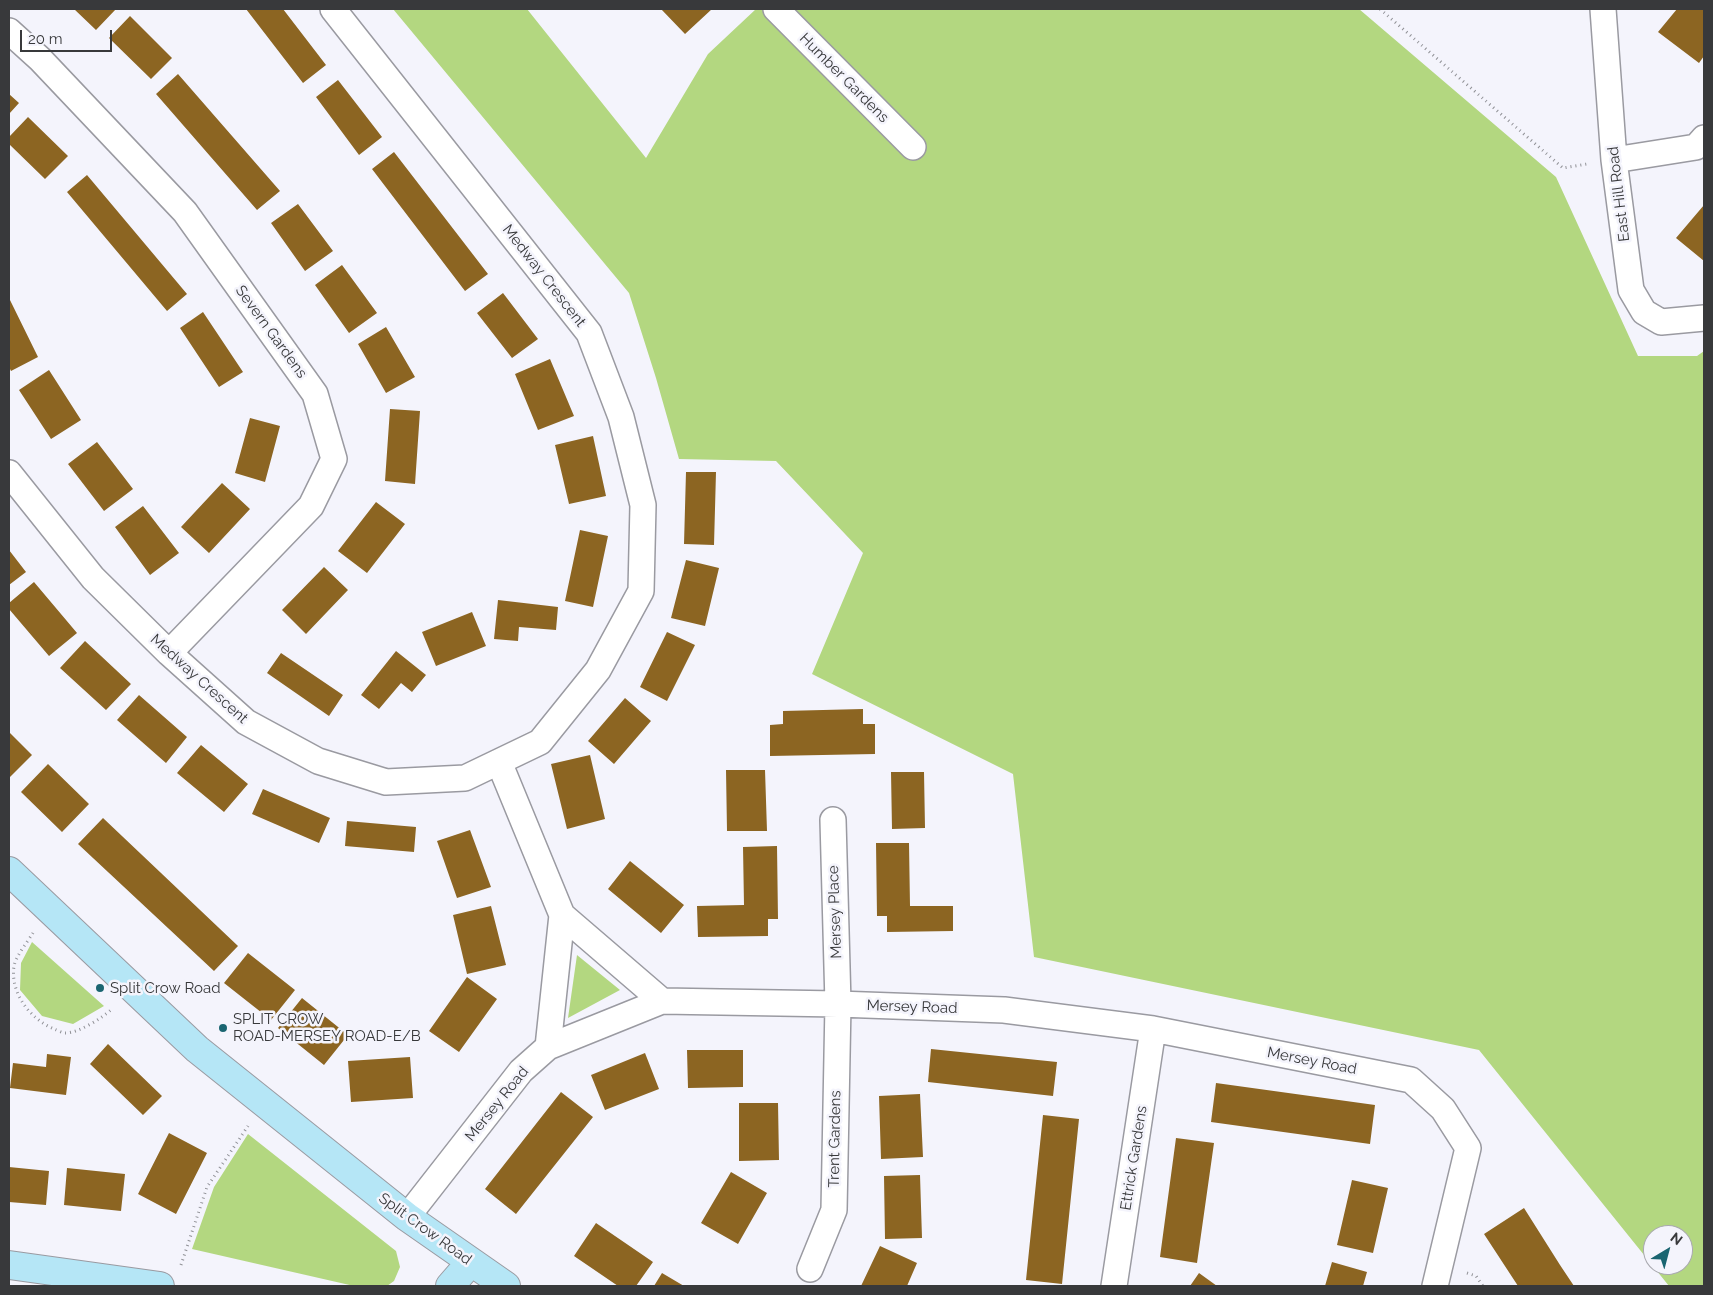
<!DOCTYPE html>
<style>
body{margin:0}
#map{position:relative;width:1713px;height:1295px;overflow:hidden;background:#f4f4fc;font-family:Raleway,sans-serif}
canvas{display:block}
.frame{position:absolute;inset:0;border:10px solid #38393b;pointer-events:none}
.north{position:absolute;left:1643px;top:1225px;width:50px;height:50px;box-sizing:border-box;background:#f4f4fc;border:1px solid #a9a9af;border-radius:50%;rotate:37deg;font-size:14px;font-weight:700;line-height:20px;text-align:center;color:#38393b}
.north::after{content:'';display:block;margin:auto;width:18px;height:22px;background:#1a6571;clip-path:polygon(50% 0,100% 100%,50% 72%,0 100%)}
.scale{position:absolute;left:20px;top:30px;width:92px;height:22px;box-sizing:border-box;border:2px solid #38393b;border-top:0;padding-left:6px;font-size:15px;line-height:18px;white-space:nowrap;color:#38393b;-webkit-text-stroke:4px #f4f4fc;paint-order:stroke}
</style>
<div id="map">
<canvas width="1713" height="1295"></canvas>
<div class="frame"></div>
<div class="north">N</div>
<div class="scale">20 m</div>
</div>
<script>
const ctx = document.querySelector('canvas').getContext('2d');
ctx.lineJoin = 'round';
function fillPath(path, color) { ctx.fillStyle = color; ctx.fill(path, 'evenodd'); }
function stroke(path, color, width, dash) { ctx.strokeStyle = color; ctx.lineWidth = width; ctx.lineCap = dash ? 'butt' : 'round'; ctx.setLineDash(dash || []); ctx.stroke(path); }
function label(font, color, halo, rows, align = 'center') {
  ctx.font = font + ' Raleway,sans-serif'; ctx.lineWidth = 5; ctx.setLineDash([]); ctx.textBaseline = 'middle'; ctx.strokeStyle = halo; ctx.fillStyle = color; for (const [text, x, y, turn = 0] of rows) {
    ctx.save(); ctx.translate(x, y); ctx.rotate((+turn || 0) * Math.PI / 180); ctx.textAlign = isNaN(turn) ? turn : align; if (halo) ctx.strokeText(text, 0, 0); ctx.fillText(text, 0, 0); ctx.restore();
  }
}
fillPath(new Path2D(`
 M393 9H527L646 158 708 54 756 9H1359L1556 177 1638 356H1697L1704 351V1286H1669L1479 1050 1034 957 1013 774 812 674 863 553 776 461 679 459 656 378 629 293ZM1653 1235H1683V1265H1653Z
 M32 942 104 1006 73 1024 42 1016 20 990 21 963Z
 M577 955 620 990 568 1018Z
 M248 1134 396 1251 400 1267 394 1281 387 1286H354L192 1249 214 1187Z`), '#b3d780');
fillPath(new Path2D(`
 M74 9H116L96 30Z
 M246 9H283L326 65 303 83Z
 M661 9H712L685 34Z
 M1677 9H1704V56L1699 63 1658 32Z
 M130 16 172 58 151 79 109 38Z
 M178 74 280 191 257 210 156 94Z
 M338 80 382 137 359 155 316 97Z
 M9 94 19 103 9 114Z
 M28 117 68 156 45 179 9 144V137Z
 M394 152 488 274 465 291 372 169Z
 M87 175 187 294 167 311 67 192Z
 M298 204 333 251 305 271 271 223Z
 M1704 205V261L1676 238Z
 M342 265 377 313 349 333 315 285Z
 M503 293 538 339 512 358 477 313Z
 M9 298 38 357 11 371 9 367Z
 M203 312 243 372 219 387 180 328Z
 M386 327 415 377 386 393 358 344Z
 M550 359 574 416 538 430 515 374Z
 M49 370 81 420 51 439 19 390Z
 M390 409 420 411 415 484 385 481Z
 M250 418 280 426 265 482 235 473Z
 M593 436 606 496 569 504 555 445Z
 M97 442 133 489 104 511 68 464Z
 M686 472H716L714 545 684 544Z
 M222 483 250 509 209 553 181 527Z
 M376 502 405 524 367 573 338 551Z
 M143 506 179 553 150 575 115 527Z
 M580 530 608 536 593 607 565 601Z
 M9 550 26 572 9 585Z
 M686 560 719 568 705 626 671 618Z
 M324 567 348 590 306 634 282 610Z
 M34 582 77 633 49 656 9 609V603Z
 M498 600 558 607 556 630 519 627 518 641 494 639Z
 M472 612 486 646 436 666 422 632Z
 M667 632 695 645 667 701 640 687Z
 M85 641 131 684 106 710 60 668Z
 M396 651 426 675 412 692 401 683 379 709 361 695Z
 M281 653 343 695 329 716 267 673Z
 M139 695 187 737 166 763 117 720Z
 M625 698 651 721 614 764 588 741Z
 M863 709V724H875V754L770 756V725L783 724V711Z
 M9 732 32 755 10 777 9 775Z
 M201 745 248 784 224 812 177 773Z
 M590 755 605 819 567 829 551 764Z
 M48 764 89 804 62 832 21 792Z
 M726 770H765L767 831H727Z
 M891 772H924L925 828 892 829Z
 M263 789 330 818 319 843 252 814Z
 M103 818 238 946 214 971 78 844Z
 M347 821 416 827 414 852 345 846Z
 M470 830 491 887 457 898 437 841Z
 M876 843H909L910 906H953V931L887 932V916H877Z
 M777 846 778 919H768V936L698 937 697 906 744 905 743 847Z
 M630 861 684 905 661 933 608 889Z
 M491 906 506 965 467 974 453 915Z
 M248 953 295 990 271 1020 224 983Z
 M467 977 497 999 459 1052 429 1031Z
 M302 998 348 1035 324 1065 278 1028Z
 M108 1044 162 1096 143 1115 90 1064Z
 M931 1049 1057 1062 1053 1096 928 1082Z
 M687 1050H743V1087L688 1088Z
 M645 1053 659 1089 605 1110 591 1075Z
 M47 1054 71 1057 66 1095 10 1088 13 1063 46 1067Z
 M410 1057 413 1098 351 1102 348 1061Z
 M1216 1083 1375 1105 1370 1144 1211 1122Z
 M561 1092 593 1117 516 1214 485 1189Z
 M920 1094 923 1157 881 1159 879 1096Z
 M739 1103H778L779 1160 739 1161Z
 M1043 1115 1079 1119 1062 1284 1026 1280Z
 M169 1133 207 1153 176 1214 138 1194Z
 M1176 1138 1214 1143 1197 1263 1160 1257Z
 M9 1167 49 1171 46 1205 9 1202Z
 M67 1168 125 1174 121 1211 64 1205Z
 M731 1172 767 1193 738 1244 701 1223Z
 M920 1175 922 1238 885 1239 884 1176Z
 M1352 1180 1388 1188 1373 1253 1337 1245Z
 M1524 1208 1560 1265 1574 1286H1518L1484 1234Z
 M596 1223 653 1262 636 1286H618L574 1256Z
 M880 1246 917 1263 907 1286H861Z
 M1332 1262 1367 1272 1363 1286H1325Z
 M662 1273 684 1286H654Z
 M1199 1273 1217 1286H1190Z`), '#8c6522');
const street = new Path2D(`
 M776 9 913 147
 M1603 9 1614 160 1631 290 1644 312 1661 322 1704 318
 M9 31 40 59 185 212 315 394 334 459 311 506 169 653
 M1614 160 1696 147 1704 138
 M9 473 93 578 169 653 246 722 318 761 386 782 465 778 540 742 598 670 641 591 643 505 621 417 589 333 333 9
 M499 762 562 915 662 1001
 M548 1047 562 915
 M407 1217 521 1071 548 1047 662 1001 838 1004 1004 1010 1153 1029 1411 1080 1443 1109 1468 1148 1435 1286
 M810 1269 834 1210 838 1004 833 820
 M1114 1286 1153 1029`);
const secondary = new Path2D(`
 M9 871 197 1049 407 1217 506 1286
 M9 1265 160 1286
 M450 1286 470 1263`);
stroke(street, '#9a9aa1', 28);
stroke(secondary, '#9a9aa1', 30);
stroke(new Path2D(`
 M1380 9 1563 168 1587 164
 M33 933C28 941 16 956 14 966 10 993 30 1019 54 1029 57 1030 62 1033 65 1033 79 1033 102 1018 112 1009
 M181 1265 207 1187 248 1126
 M1467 1273 1476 1276 1483 1286`), '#909196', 3, [1, 4]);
stroke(street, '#fff', 25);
stroke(secondary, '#b5e6f6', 28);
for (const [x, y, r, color] of [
 [100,988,5,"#1a6571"],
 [223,1028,5,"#1a6571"]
]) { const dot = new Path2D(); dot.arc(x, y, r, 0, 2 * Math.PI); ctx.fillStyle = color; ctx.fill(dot); stroke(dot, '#f4f4fc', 2); }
label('15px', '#38393b', '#f4f4fc', [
 ["Humber Gardens",844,78,45],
 ["East Hill Road",1619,194,-97],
 ["Medway Crescent",544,276,52],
 ["Severn Gardens",271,332,54],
 ["Medway Crescent",199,679,42],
 ["Mersey Place",835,912,-92],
 ["Mersey Road",912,1007,2],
 ["Mersey Road",1312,1061,11],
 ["Mersey Road",497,1104,-51],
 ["Trent Gardens",835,1139,-89],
 ["Ettrick Gardens",1134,1158,-81],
 ["Split Crow Road",425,1229,36]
]);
label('15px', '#38393b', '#f4f4fc', [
 ["Split Crow Road",110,988],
 ["SPLIT CROW",233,1019],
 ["ROAD-MERSEY ROAD-E/B",233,1036]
], 'left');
</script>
